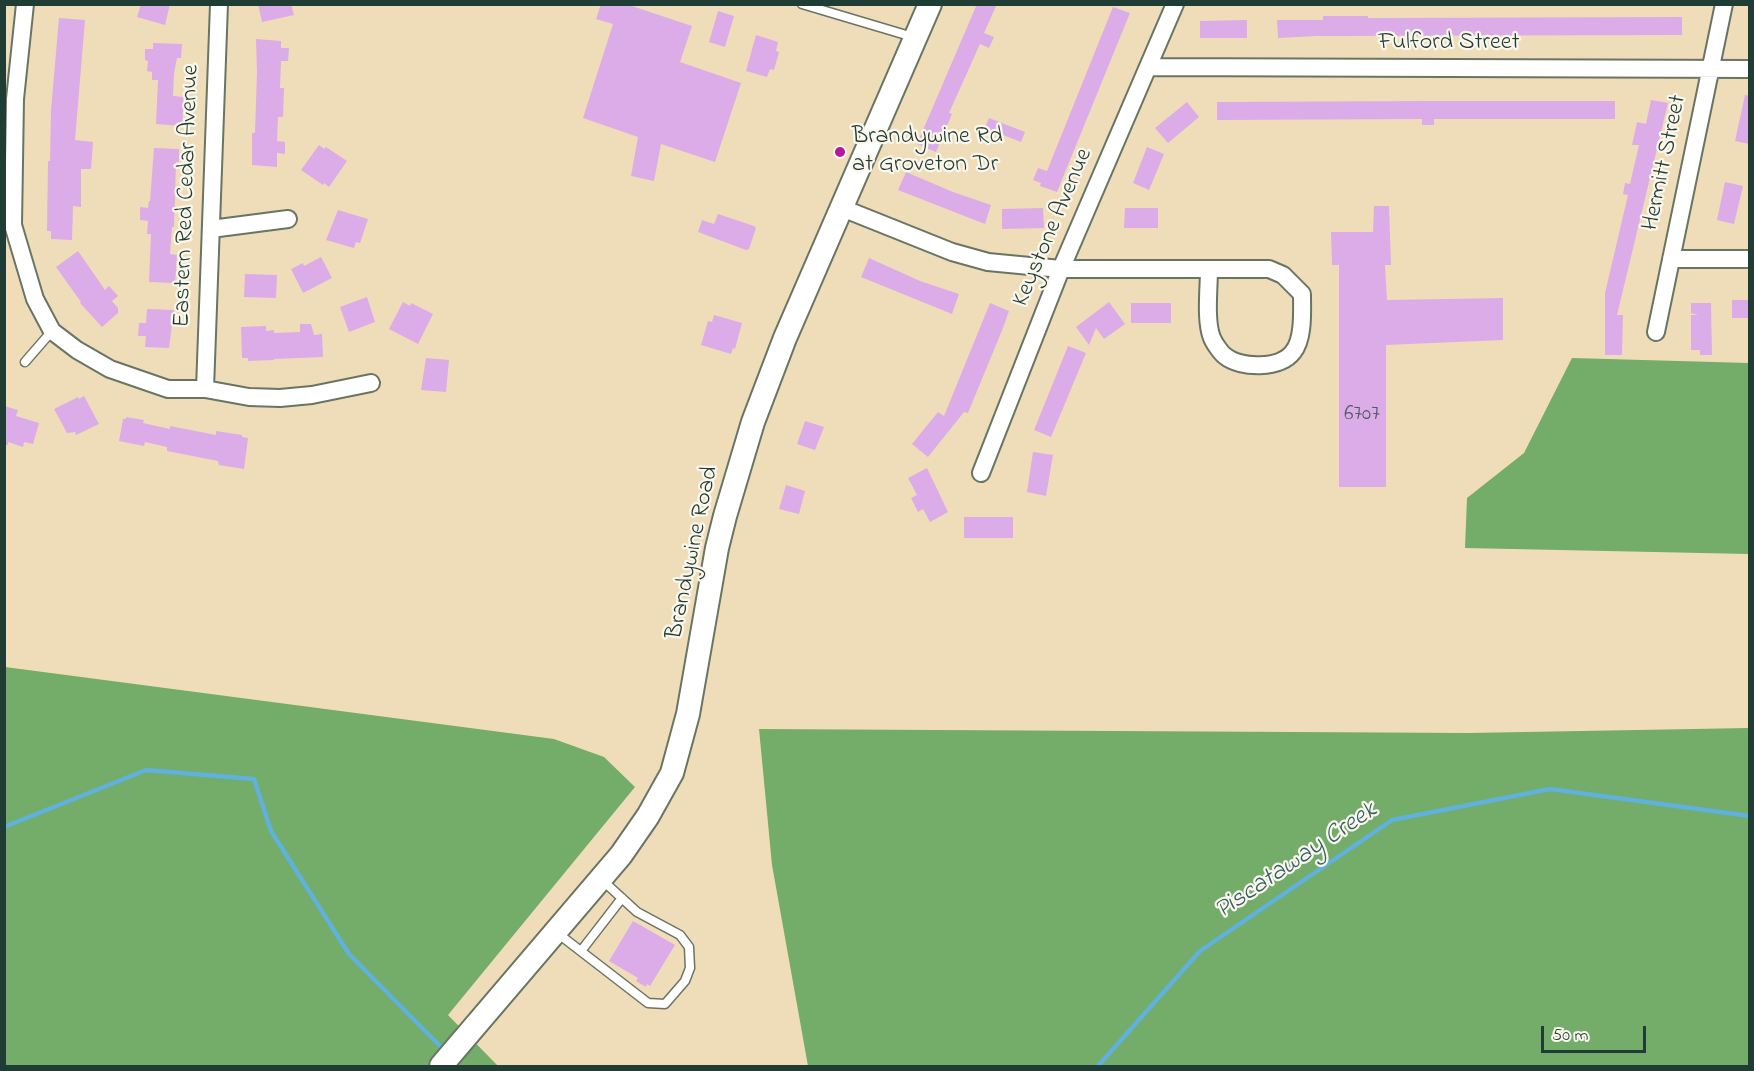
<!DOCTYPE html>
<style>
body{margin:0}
#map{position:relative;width:1754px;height:1071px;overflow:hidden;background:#efddba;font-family:"Indie Flower",sans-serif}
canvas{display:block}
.frame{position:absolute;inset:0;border:6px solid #1f3d34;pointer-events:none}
.scale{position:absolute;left:1541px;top:1026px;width:105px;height:27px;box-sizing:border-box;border:3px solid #1f3d34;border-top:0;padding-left:8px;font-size:18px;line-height:21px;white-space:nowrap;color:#1f3d34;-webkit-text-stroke:4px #fbf7ec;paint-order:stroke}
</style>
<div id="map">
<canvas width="1754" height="1071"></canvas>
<div class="frame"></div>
<div class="scale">50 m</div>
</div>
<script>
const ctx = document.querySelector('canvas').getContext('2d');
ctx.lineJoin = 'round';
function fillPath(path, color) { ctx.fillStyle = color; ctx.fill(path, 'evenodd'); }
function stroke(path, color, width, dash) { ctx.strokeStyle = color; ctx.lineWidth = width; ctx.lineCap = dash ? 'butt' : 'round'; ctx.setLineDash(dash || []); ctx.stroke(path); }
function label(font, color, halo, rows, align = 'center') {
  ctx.font = font + ' "Indie Flower",sans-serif'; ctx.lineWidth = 4.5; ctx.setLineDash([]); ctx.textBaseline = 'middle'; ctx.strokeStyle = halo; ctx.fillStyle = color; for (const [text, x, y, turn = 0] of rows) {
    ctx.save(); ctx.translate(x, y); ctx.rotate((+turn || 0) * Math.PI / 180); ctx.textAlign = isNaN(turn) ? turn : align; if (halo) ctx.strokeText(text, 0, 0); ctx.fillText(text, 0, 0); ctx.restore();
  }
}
fillPath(new Path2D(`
 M1572 358 1749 363V554L1465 548 1467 498 1524 453Z
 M5 667 554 739 604 757 635 787 448 1015 498 1066H5Z
 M1749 728V1066H808L772 865 759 729 1469 733Z`), '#74ac69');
stroke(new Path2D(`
 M4 827 146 770 254 779 271 831 349 954 446 1052
 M1098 1066 1200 951 1392 820 1550 789 1750 816`), '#60b1db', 4.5);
fillPath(new Path2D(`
 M141 4H170L165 25 137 17Z
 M258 4H291L294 15 262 22Z
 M601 4H626L692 26 680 62 741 83 715 162 661 144 654 181 631 176 638 137 583 118 613 24 596 19Z
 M977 4H997L984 33 994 37 989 48 980 44 949 113 952 114 936 152 917 144Z
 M1113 7 1130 13 1057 192 1040 186 1041 183 1033 180 1038 168 1047 171Z
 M718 11 734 16 725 47 709 42Z
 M1323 16H1368V18L1682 17V35L1317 36 1278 38 1277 20H1323Z
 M59 18 85 20 75 140 93 142 91 169H81V207L73 206 72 240 51 239V231H47L48 161H50L51 110Z
 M1247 20V38H1200V21Z
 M756 35 778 42 776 51 779 52 774 70 770 69 767 77 746 71Z
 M256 39 281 41V48H289L288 61H281L280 88H284L283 117H278L277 141 285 142V154L277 153V167L252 165V133H255L257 72Z
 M153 43 182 44 181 58H177L174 73 173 96 184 97 182 126 156 124 158 80H152V72L147 71 148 61 145 60V49H153Z
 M1745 95 1749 96V144L1735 141Z
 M1651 100 1668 103 1617 315H1623L1622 355H1605V293L1628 195 1623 194 1625 183 1630 184 1639 145H1632L1637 122 1646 124Z
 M1433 101H1615V119H1434V125H1422V119L1217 120V102Z
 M1187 102 1199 117 1168 143 1155 128Z
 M989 118 1025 132 1021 142 985 128Z
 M319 145 324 149 326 147 347 161 329 187 324 183 323 185 301 170Z
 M1147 147 1164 154 1149 190 1133 183Z
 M154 148 179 149V162H176L174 227H172L170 254 177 255 175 283 149 282 151 234H147L148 221 140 220V207L148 208 149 201H150Z
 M906 172 953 192 991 205 985 224 898 190Z
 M1725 182 1743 186 1734 224 1717 220Z
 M1374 206H1389L1391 265H1385L1387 300 1503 298V340L1386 345V487H1339V265H1332L1331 232H1373Z
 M1043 208 1044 228 1002 229V209Z
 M1125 208H1158V228H1124Z
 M338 210 368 219 360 243 356 242 354 248 326 240Z
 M718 214 754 226 756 228 749 249 746 250 698 232 702 220 714 224Z
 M78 251 105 290 109 286 118 296 112 301 118 308V313L102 327 80 303 81 302 56 267Z
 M321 257 332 278 303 293 291 269 303 263 304 266Z
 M869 258 920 281 959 294 952 314 861 277Z
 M245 274 277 275 276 298 244 297Z
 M367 297 375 322 349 332 340 307Z
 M1732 300H1749V318H1732Z
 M403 302 410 306 411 303 433 314 418 344 389 329Z
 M1109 302 1125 324 1104 339 1096 328 1089 345 1076 327Z
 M990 303 1009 311 1003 328 968 413 964 412 928 457 912 444 938 412 944 416Z
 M1131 303H1171V323H1131Z
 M1691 303H1711L1712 355H1700V350H1691V315H1698L1691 313Z
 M147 309 174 310 169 348 145 347 146 336H138L139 323H146Z
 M714 315 742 323 735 349 733 348 731 354 701 345 708 321 712 322Z
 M300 324H311L314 335 322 334 323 357 274 359V360L248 361V358H242L241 327 266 326V331L274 330V333L300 332Z
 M1068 346 1086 353 1051 437 1034 430Z
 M426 358 449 360 446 392 421 390Z
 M84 396 99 424 76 435 75 432 67 433 54 409 78 397 79 399Z
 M4 406 18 410 16 416 39 423 33 444 24 442 23 447 8 442V445H4Z
 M126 417 144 420 143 423 170 429V426L216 435V431L242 435V437L248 438 244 469 219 465 218 461 167 451V447L145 442 144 446 119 441 123 419H126Z
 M805 421 824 427 815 450 797 444Z
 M1033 452 1053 455 1046 496 1027 492Z
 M927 468 948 512 930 522 923 509 918 512 911 498 917 495 908 478Z
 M786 485 805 491 799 514 779 509Z
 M964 517H1013V538H964Z
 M633 921 675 945 650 986 647 984 646 987 636 981 638 978 609 961Z`), '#dbace8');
const lane = new Path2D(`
 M802 4 913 37
 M25 362 52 331
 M556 932 648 1003 665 1004 685 981 690 968 689 947 680 935 637 912 601 879
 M581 951 622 898`);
const street = new Path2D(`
 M25 4 15 99 13 225 35 299 52 331 77 350 110 369 168 389H205L249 397 280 398 312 395 371 383
 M1149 67 1750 69
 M842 208 952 252 988 262 1061 269H1269L1283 275 1302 294C1302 310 1304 339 1293 352 1280 369 1241 369 1225 356 1221 353 1214 343 1212 338 1205 321 1209 288 1209 269
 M211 229 288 219
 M1671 259H1750
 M1656 332 1724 4
 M205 389 219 4
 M981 473 1061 269 1175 4`);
const secondary = new Path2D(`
 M441 1066 621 855 648 816 672 773 688 714 717 548 725 516 753 422 785 338 930 4`);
stroke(lane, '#687563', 11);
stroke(street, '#687563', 20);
stroke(secondary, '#687563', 26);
stroke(lane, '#fff', 8);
stroke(street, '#fff', 16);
stroke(secondary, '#fff', 22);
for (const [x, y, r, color] of [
 [840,152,6,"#b5179e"]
]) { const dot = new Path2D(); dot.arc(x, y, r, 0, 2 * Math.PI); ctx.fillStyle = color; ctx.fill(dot); stroke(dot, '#fbf7ec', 2); }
label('21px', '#4e5961', null, [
 ["6707",1362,416]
]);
label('24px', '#1f3d34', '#fbf7ec', [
 ["Fulford Street",1449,44],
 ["Hermitt Street",1666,163,-78],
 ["Eastern Red Cedar Avenue",188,196,-88],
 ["Keystone Avenue",1054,228,-67],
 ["Brandywine Road",694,553,-78]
]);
label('24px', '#1f3d34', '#fbf7ec', [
 ["Brandywine Rd",852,138],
 ["at Groveton Dr",852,166]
], 'left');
label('italic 26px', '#326066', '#fbf7ec', [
 ["Piscataway Creek",1297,862,-34]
]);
</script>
